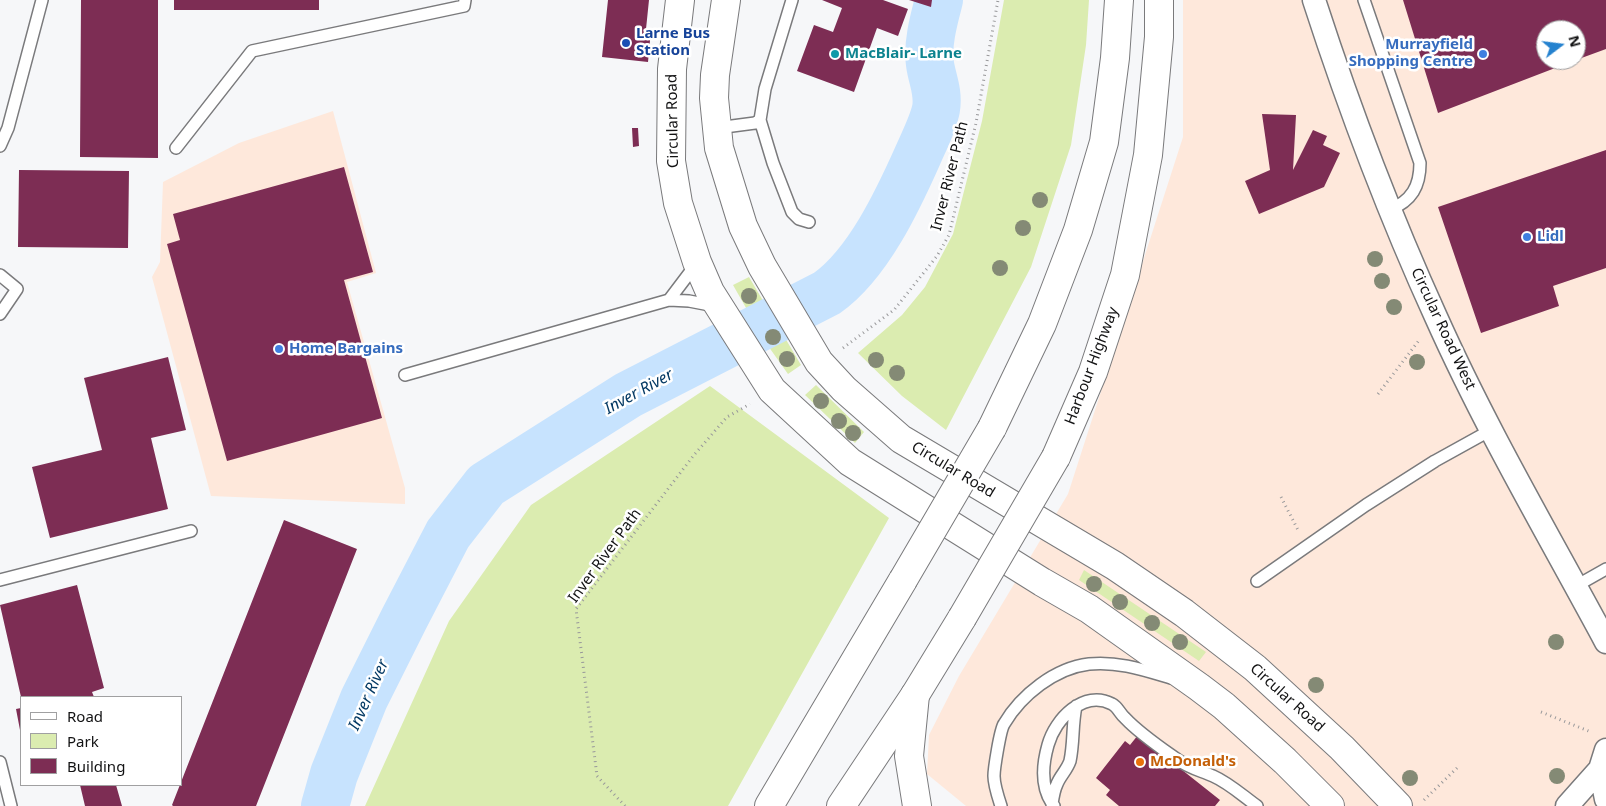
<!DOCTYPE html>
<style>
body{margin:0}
#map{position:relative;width:1606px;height:806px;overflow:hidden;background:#f6f7f9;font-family:"Noto Sans",sans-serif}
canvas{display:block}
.legend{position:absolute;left:20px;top:696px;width:162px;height:90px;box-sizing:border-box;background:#fff;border:1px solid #a0a0a1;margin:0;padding:6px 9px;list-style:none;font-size:15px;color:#121213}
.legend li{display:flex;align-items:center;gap:10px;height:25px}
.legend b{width:25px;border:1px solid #a0a0a1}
.north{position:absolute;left:1536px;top:20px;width:50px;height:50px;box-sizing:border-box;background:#fff;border:1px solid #a0a0a1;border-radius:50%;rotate:75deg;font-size:14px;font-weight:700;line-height:20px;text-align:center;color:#121213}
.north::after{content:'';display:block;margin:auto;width:18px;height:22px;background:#2582cf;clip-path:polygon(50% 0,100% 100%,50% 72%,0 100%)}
</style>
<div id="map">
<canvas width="1606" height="806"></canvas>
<ul class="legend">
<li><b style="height:6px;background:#fff"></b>Road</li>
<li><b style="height:14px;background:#dbecb0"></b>Park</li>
<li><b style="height:14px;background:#7d2d54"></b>Building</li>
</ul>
<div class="north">N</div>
</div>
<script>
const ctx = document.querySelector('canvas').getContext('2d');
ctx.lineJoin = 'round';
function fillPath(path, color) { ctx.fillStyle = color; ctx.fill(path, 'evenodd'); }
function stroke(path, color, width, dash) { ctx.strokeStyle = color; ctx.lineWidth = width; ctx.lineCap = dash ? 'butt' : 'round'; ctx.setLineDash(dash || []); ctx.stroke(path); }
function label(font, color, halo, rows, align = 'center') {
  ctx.font = font + ' "Noto Sans",sans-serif'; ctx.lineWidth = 5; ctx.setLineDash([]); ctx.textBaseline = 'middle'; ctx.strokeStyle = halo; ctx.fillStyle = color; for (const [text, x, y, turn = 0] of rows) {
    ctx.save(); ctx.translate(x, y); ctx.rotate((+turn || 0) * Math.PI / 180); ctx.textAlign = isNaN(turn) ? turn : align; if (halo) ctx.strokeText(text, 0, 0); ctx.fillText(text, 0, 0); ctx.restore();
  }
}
fillPath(new Path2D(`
 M1183 0H1606V806H966L927 774 929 735 959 676 1068 494 1183 137ZM1546 30H1576V60H1546Z
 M333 111 376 273 347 282 405 488V504L211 496 152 277 160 262 163 182 239 143Z`), '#fee8db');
fillPath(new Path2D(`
 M1004 0H1089L1086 45 1071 145 1031 267 946 430 902 396 858 353 902 315 925 287 953 234 982 121Z
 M749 277 801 365 788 374 766 343 733 285Z
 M816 385 864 432 855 443 805 395Z
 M710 386 889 518 728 806H365L449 621 531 505Z
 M1084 570 1206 652 1199 661 1079 580Z`), '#dbecb0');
stroke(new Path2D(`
 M325 806 334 774 364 699 404 619 448 534 486 485 628 395 827 293C868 264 898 200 918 155 924 141 933 124 936 109 939 92 932 79 930 64 927 44 934 19 939 0`), '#c7e3fe', 48);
fillPath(new Path2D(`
 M81 0H158V158L80 157Z
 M174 0H319V10H174Z
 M608 0H649L646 29 651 30 648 62 602 57Z
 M822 0H883L908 9 898 36 877 28 854 92 797 71 814 25 833 32 842 8Z
 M909 0H932L931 7Z
 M1403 0H1606V49L1576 60V30H1546V60H1576L1438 113Z
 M1262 114 1296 115 1293 170 1313 130 1327 136 1323 145 1340 153 1324 187 1259 214 1245 181 1270 170Z
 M632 128H638L639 146 633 147Z
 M1606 150V268L1553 286 1559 306 1481 333 1438 207Z
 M344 167 373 272 344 280 382 418 227 461 167 244 180 240 173 214Z
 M19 170 129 171 128 248 18 247Z
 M168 357 186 430 151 438 168 509 50 538 32 467 102 450 84 378Z
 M284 520 357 549 256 806H173L172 805Z
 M77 585 104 688 92 692 94 697H21L0 605Z
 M21 708V730H20L16 709Z
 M1138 735 1220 800 1215 806H1119L1106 795 1110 790 1096 778 1125 741 1130 745Z
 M80 785H116L122 806H85Z`), '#7d2d54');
const lane = new Path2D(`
 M1364 0 1420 163C1420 186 1412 201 1389 210
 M760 120 773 163 792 212 799 219 809 222
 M717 128 755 123 760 120 765 89 792 0
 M0 146 8 128 42 0
 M176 148 252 51 464 6 465 0
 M0 275 17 289 0 314
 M669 300 697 263
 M405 375 669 300 689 301 715 306
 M0 580 191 531
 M1257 581 1366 505 1435 461 1491 430
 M1576 586 1606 569
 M0 762 11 806
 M1052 804C1053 797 1054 790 1057 784 1060 776 1067 770 1070 761 1074 742 1072 725 1076 706
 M1001 806C998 797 994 785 994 776 994 769 1000 730 1004 724 1021 695 1055 668 1089 664 1118 661 1144 670 1171 678
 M1054 806C1040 788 1042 766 1048 745 1055 719 1084 689 1112 704 1118 707 1120 714 1125 718 1140 734 1161 748 1178 760 1189 768 1202 771 1213 776 1229 783 1243 796 1257 806`);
const street = new Path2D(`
 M1314 0C1349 108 1389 214 1436 317 1486 429 1548 534 1606 642
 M1600 769 1606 799
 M1567 806 1600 769 1606 750`);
const primary = new Path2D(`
 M680 0 672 69 671 161 678 203 697 262 710 292 772 390 850 462 1042 582 1089 609 1199 687 1224 706 1285 761 1330 806
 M726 0 715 75 714 98 719 148 743 226 762 266 819 362 844 389 901 439 1115 566 1184 613 1255 668 1342 748 1398 806
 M915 695 909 756 917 806`);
const highway = new Path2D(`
 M992 428 1042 324 1078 230 1104 142 1115 58 1119 0
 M1056 457 1093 372 1125 275 1148 155 1159 37V0
 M769 806 903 580
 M841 806 915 695 962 618`);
stroke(lane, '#7a7a7c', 14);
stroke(street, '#7a7a7c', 25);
stroke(primary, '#7a7a7c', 30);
stroke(highway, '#7a7a7c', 30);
stroke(new Path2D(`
 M843 348 894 310 937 256 949 235 976 123 998 0
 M1378 394 1420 339
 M1281 497 1298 530
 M1541 712 1591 732
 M1424 800 1458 767
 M625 806 597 776 576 609 694 455 727 417 750 404`), '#98989a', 3, [1, 4]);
stroke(lane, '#fff', 11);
stroke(street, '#fff', 22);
stroke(primary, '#fff', 28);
stroke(highway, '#fff', 28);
const highwayBridge = new Path2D(`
 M903 580 992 428
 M962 618 1056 457`);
stroke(highwayBridge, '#7a7a7c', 30, []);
stroke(highwayBridge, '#fff', 28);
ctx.fillStyle = '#848a75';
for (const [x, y] of [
 [1040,200],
 [1023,228],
 [1375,259],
 [1000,268],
 [1382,281],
 [749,296],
 [1394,307],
 [773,337],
 [787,359],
 [876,360],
 [1417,362],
 [897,373],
 [821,401],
 [839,421],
 [853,433],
 [1094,584],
 [1120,602],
 [1152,623],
 [1180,642],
 [1556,642],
 [1316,685],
 [1557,776],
 [1410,778]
]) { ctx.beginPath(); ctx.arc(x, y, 8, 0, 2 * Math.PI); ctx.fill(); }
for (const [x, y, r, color] of [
 [626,43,5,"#1a4fb4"],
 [835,54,5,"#0f9aa8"],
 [1483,54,5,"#3f7fe0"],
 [1527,237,5,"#3f7fe0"],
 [279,349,5,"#3f7fe0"],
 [1140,762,5,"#e8710a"]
]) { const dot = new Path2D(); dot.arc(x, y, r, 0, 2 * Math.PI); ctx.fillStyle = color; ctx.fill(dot); stroke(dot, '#fff', 2); }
label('bold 15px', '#164399', '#fff', [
 ["Larne Bus",636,34],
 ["Station",636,51]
], 'left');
label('bold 15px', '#366cbe', '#fff', [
 ["Murrayfield",1473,45,"right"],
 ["Shopping Centre",1473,62,"right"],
 ["Lidl",1537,237],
 ["Home Bargains",289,349]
], 'left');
label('bold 15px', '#0d838f', '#fff', [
 ["MacBlair- Larne",845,54]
], 'left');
label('15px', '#121213', '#fff', [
 ["Circular Road",673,121,-91],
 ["Inver River Path",950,176,-76],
 ["Circular Road West",1443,329,65],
 ["Harbour Highway",1092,366,-69],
 ["Circular Road",953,470,31],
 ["Inver River Path",605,556,-54],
 ["Circular Road",1287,698,42]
]);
label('bold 15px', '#c56008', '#fff', [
 ["McDonald's",1150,762]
], 'left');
label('italic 16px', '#053a64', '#fff', [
 ["Inver River",639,392,-29],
 ["Inver River",369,695,-66]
]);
</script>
